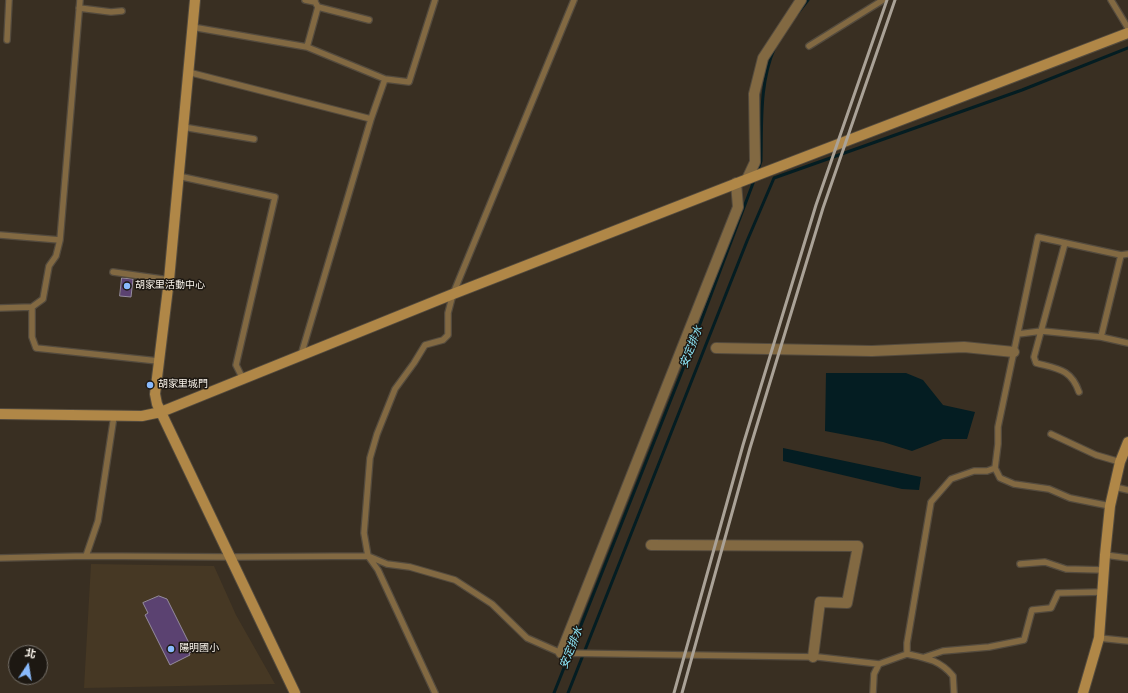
<!DOCTYPE html>
<meta charset="utf-8">
<style>
body{margin:0}
#map{position:relative;width:1128px;height:693px;overflow:hidden;background:#392f22;font-family:"Nunito Sans","Noto Sans TC",sans-serif}
canvas{display:block}
.north{position:absolute;left:8px;top:645px;width:40px;height:40px;box-sizing:border-box;background:#1d1812;border:1px solid #757069;border-radius:50%;rotate:12deg;font-size:11px;font-weight:700;line-height:16px;text-align:center;color:#faf4eb}
.north::after{content:'';display:block;margin:auto;width:14px;height:18px;background:#89bafc;clip-path:polygon(50% 0,100% 100%,50% 72%,0 100%)}
</style>
<div id="map">
<canvas width="1128" height="693"></canvas>
<div class="north">北</div>
</div>
<script>
const ctx = document.querySelector('canvas').getContext('2d');
ctx.lineJoin = 'round';
function fillPath(path, color) { ctx.fillStyle = color; ctx.fill(path, 'evenodd'); }
function stroke(path, color, width, dash) { ctx.strokeStyle = color; ctx.lineWidth = width; ctx.lineCap = dash ? 'butt' : 'round'; ctx.setLineDash(dash || []); ctx.stroke(path); }
function label(font, color, halo, rows, align = 'center') {
  ctx.font = font + ' "Nunito Sans","Noto Sans TC",sans-serif'; ctx.lineWidth = 3; ctx.setLineDash([]); ctx.textBaseline = 'middle'; ctx.strokeStyle = halo; ctx.fillStyle = color; for (const [text, x, y, turn = 0] of rows) {
    ctx.save(); ctx.translate(x, y); ctx.rotate((+turn || 0) * Math.PI / 180); ctx.textAlign = isNaN(turn) ? turn : align; if (halo) ctx.strokeText(text, 0, 0); ctx.fillText(text, 0, 0); ctx.restore();
  }
}
fillPath(new Path2D(`
 M91 564 214 566 236 615 275 684 84 688Z`), '#463824');
fillPath(new Path2D(`
 M826 373H906L923 380 943 405 975 412 967 439H943L912 451 883 442 825 431Z
 M783 448 921 477 919 490 902 489 783 461Z`), '#041d22');
stroke(new Path2D(`
 M797 14 808 0
 M757 173 761 161C762 123 759 83 775 47
 M554 693 683 369 755 178
 M568 693 747 241 774 178 1022 90 1128 48`), '#041d22', 3);
const building = new Path2D(`
 M122 278 133 279 131 297 120 296Z
 M159 596 167 599 193 651 189 653 190 655 170 665 145 615 148 613 143 603Z`);
fillPath(building, '#5b4271');
stroke(building, '#958c9e', 1);
const lane = new Path2D(`
 M305 0 315 2
 M574 0 453 294 448 313V335L443 340 425 345 414 363 395 389 377 434 370 458 364 533 368 556 387 564 410 567 455 580 492 604 527 638 561 653 818 657 879 664
 M1111 0 1128 28
 M318 7 369 20
 M79 8 111 12 122 11
 M192 27 307 47 385 79
 M7 40 9 0
 M809 46 883 0
 M307 47 318 7 315 2V0
 M188 72 371 119
 M183 127 254 139
 M178 176 275 197 236 365 243 379
 M0 235 60 240
 M1065 243 1034 357 1036 363C1058 369 1071 369 1079 392
 M113 272 169 280
 M32 307V337L36 348 158 361
 M0 308 32 307 43 299 49 266 56 256 60 240 80 0
 M1018 334 1042 331 1101 337 1128 343
 M1101 337 1121 255
 M301 355 371 119 385 79 409 82 435 0
 M1051 434 1096 455 1120 462
 M1115 487 1128 490
 M1110 506 1070 498 1049 489 1014 484 1000 478 995 468 998 444V427L1038 237 1121 255 1128 254
 M1105 555 1128 558
 M86 556 231 557 368 556 378 570 435 693
 M0 558 86 556 98 521 114 416
 M1020 564 1045 562 1066 569 1104 570
 M1099 638 1128 641
 M907 654C926 658 940 660 953 676L954 693
 M925 657 943 651 989 647 1024 640 1032 610 1051 608 1058 593 1102 592
 M873 693 874 674 879 664 907 654V643L931 502 951 479 974 471H987L995 468`);
const street = new Path2D(`
 M747 179 755 162 754 94 763 58 801 0
 M716 348 872 351 964 347 1014 352
 M651 545 858 546 847 603 820 602 813 657
 M561 653 738 207 736 183`);
const secondary = new Path2D(`
 M195 0 169 280 155 394 157 404 295 693
 M0 414 142 416 161 412 453 294 763 173 1128 33
 M1083 693 1099 638 1105 555 1110 506 1120 462 1128 442`);
stroke(lane, '#544b3e', 8);
stroke(street, '#544b3e', 12);
stroke(secondary, '#544b3e', 12);
stroke(lane, '#826942', 5.5);
stroke(street, '#826942', 10);
stroke(secondary, '#b08747', 10);
stroke(new Path2D(`
 M674 693 743 445 816 205 887 0
 M682 693 750 448 823 208 895 0`), '#aaa297', 3);
for (const [x, y, r, color] of [
 [127,286,4,"#89bafc"],
 [150,385,4,"#89bafc"],
 [171,649,4,"#89bafc"]
]) { const dot = new Path2D(); dot.arc(x, y, r, 0, 2 * Math.PI); ctx.fillStyle = color; ctx.fill(dot); stroke(dot, '#1d1812', 1.5); }
label('10px', '#faf4eb', '#1d1812', [
 ["胡家里活動中心",135,286],
 ["胡家里城門",158,385],
 ["陽明國小",179,649]
], 'left');
label('italic 11px', '#8ce5f7', '#1d1812', [
 ["安定排水",692,347,-69],
 ["安定排水",572,648,-68]
]);
</script>
